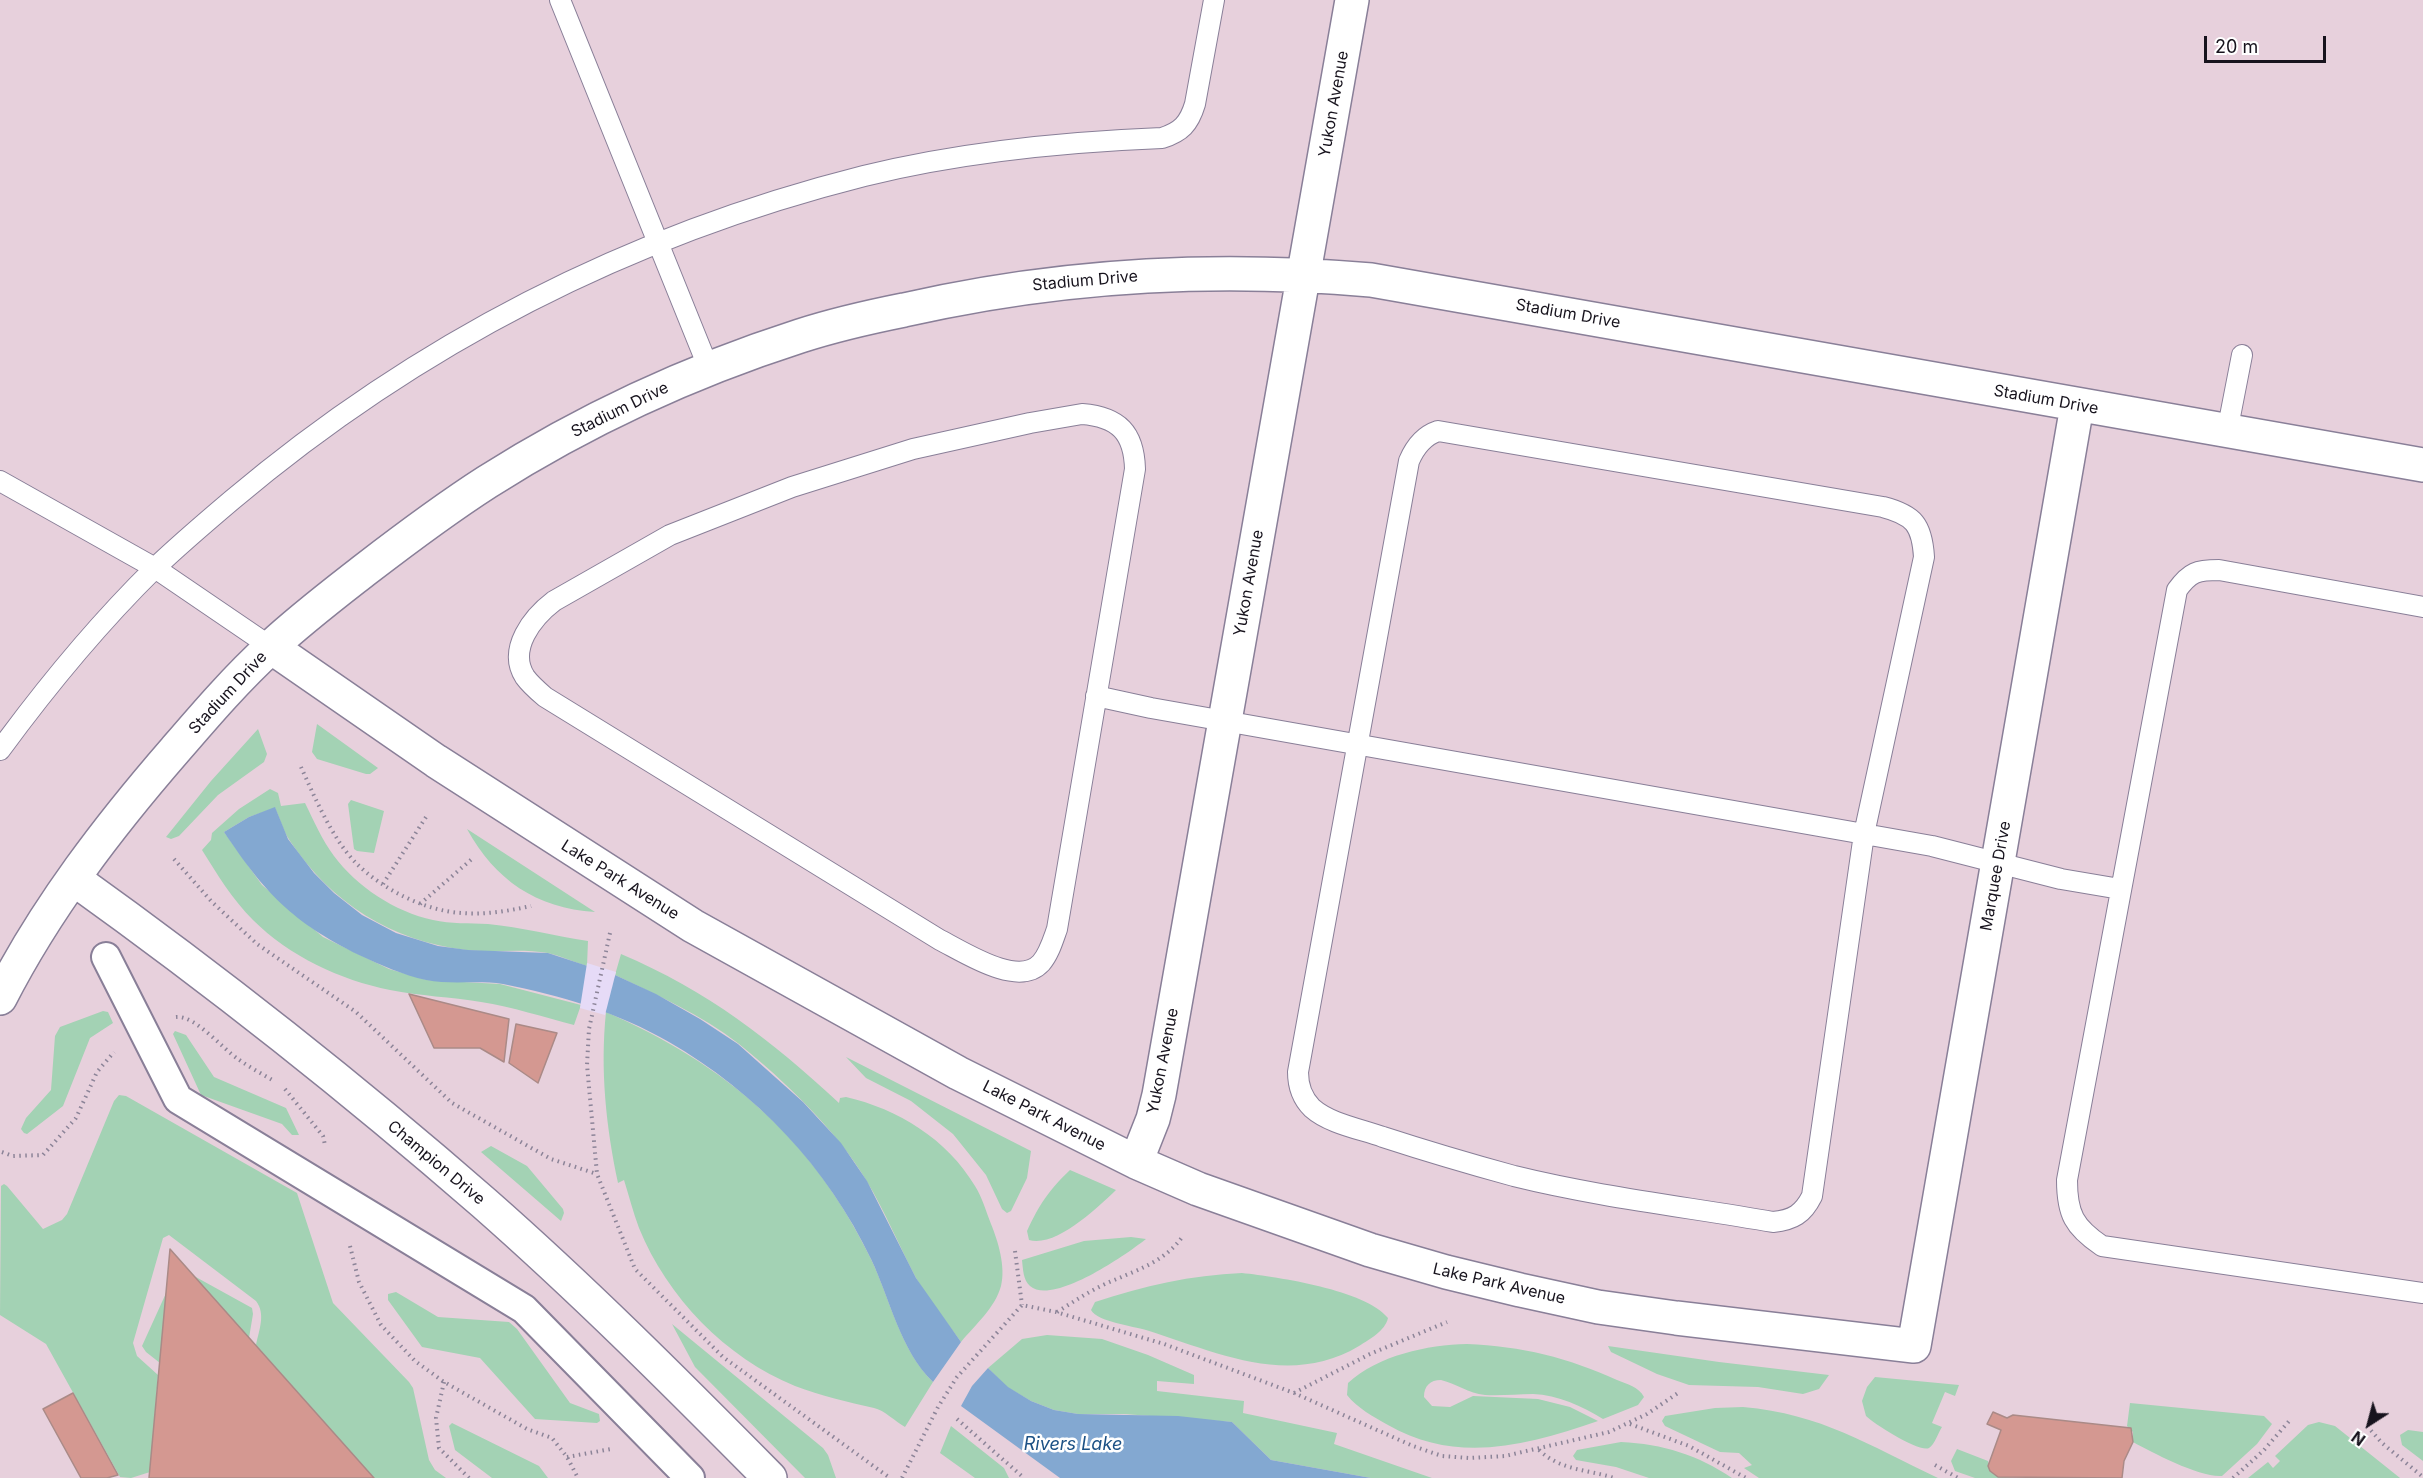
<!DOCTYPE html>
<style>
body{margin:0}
#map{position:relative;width:2423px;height:1478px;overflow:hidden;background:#e6dbf7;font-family:Inter,sans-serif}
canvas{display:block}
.north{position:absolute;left:2339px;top:1394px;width:60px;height:60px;-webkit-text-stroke:4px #fff;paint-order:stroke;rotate:216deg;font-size:16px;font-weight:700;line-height:24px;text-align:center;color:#17131d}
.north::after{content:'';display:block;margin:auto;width:21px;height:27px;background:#17131d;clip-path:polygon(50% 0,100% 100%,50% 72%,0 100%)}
.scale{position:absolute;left:2204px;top:36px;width:122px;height:27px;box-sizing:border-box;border:3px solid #17131d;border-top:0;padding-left:8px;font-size:18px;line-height:21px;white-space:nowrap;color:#17131d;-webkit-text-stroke:4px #fff;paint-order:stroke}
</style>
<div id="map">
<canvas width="2423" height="1478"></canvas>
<div class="north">N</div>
<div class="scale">20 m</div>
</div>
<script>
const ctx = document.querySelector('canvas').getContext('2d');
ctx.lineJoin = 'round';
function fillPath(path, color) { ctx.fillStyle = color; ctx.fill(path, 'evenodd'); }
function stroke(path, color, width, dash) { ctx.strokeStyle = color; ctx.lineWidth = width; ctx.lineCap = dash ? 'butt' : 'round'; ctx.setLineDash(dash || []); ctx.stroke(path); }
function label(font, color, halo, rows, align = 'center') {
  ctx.font = font + ' Inter,sans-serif'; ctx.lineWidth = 5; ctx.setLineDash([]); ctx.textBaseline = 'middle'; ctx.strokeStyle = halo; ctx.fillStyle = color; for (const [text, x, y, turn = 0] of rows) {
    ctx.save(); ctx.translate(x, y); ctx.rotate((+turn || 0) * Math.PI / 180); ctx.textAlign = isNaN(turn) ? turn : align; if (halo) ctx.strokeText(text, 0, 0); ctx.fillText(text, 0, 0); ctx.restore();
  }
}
fillPath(new Path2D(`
 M0 0H2423V1478H0Z`), '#e7d0dc');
fillPath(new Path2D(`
 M317 724 378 768 370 774H366L317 759 312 752Z
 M258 729 267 754 264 762 218 795 179 836 171 839 166 837 211 781Z
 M270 789 278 793 281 806 305 803C314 821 322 840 334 856 356 886 395 912 433 920 451 924 469 923 488 924 521 927 555 936 588 941L587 966C574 962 561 956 548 953 521 948 492 953 466 950 392 941 331 903 290 841 283 831 280 818 275 808L249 817 224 832 262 885 323 937 389 969 427 980 500 984 581 1005 574 1025C544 1017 512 1007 481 1002 451 997 420 996 390 990 340 980 289 956 253 920 232 899 217 874 202 850L211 840 212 833 239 809Z
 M351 800 384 811 374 853 357 851 354 849 348 804Z
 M467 829 595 912C536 908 495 880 467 829Z
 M621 954C708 991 771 1040 839 1103L840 1098 846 1097C898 1109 947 1139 975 1186 982 1197 986 1211 991 1224 998 1241 1006 1267 1001 1286 995 1308 975 1325 961 1342 946 1321 929 1300 916 1278 899 1246 885 1211 866 1180 837 1131 784 1080 739 1044 702 1015 657 995 615 975Z
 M103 1011 108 1012 113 1023 90 1038 63 1106 27 1134 24 1133 21 1129 26 1118 51 1090 55 1036 60 1027Z
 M606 1012C725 1064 812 1138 870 1257 890 1298 900 1350 933 1382L905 1427C896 1422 884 1410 874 1408 848 1402 821 1396 795 1386 726 1358 667 1297 639 1228 633 1212 629 1196 624 1180L618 1183C606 1126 600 1070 606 1012Z
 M175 1031 186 1035 214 1077 286 1108 299 1135H292L282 1124 201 1095 173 1034Z
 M846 1057 1031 1151 1027 1178 1011 1211 1007 1213 1002 1209 986 1175 953 1134 911 1101 866 1078Z
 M119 1095 126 1096 297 1193 333 1303 409 1382 413 1388 429 1460 435 1470 446 1478H374L256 1345C259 1330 266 1314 256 1301L169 1235 163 1238 133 1343 137 1356 158 1375 150 1472 131 1478 120 1477 46 1344 0 1315 1 1186 4 1184 7 1186 43 1229 62 1220 67 1214 114 1101Z
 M491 1146 527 1166 563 1209 564 1213 561 1221 481 1152Z
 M1070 1170 1116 1190C1098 1207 1056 1248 1029 1240L1027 1231C1039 1205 1049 1190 1070 1170Z
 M1131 1237 1146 1239C1127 1254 1053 1306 1030 1286 1023 1280 1023 1269 1022 1260L1084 1241Z
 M1242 1273C1278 1277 1366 1290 1388 1318 1385 1331 1370 1339 1359 1346 1289 1388 1216 1352 1146 1330 1133 1326 1098 1322 1091 1310L1095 1302C1144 1286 1191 1275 1242 1273Z
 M194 1276 252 1308 253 1314 249 1338Z
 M167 1291 160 1363 146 1352 142 1346Z
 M396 1292 438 1317 509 1322 517 1329 570 1403 599 1414 600 1421 597 1423 535 1419 480 1358 422 1347 388 1300V1294Z
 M672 1324 823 1448 828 1455 836 1478H805L695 1367Z
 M1047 1335 1102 1339 1148 1355 1194 1375V1384L1157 1381V1391L1244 1401 1243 1413 1337 1433 1334 1444 1432 1478H1371L1271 1460 1232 1422 1124 1414H1078L1054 1410 1031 1401 1007 1387 988 1368 1022 1339Z
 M1467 1344C1521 1346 1569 1358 1617 1380 1627 1384 1639 1387 1644 1397L1638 1405 1603 1419C1582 1406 1558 1395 1533 1394 1517 1394 1501 1396 1485 1395 1468 1393 1457 1384 1441 1380 1430 1380 1424 1386 1424 1397L1432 1406 1450 1407 1473 1396 1538 1399 1570 1407 1598 1421C1527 1445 1458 1465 1388 1425 1374 1417 1357 1408 1347 1395L1348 1383C1379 1355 1427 1345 1467 1344Z
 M1608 1346 1719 1362 1829 1375 1819 1389 1803 1394 1758 1387 1689 1385 1657 1374 1611 1352Z
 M1875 1377 1959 1385 1955 1396 1945 1392 1932 1423 1942 1427C1938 1433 1935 1444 1929 1448 1920 1453 1874 1424 1866 1416L1862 1401 1867 1387Z
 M2130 1403 2264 1416 2272 1424 2257 1444 2222 1476C2201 1478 2153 1453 2133 1442V1432L2127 1426Z
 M1743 1407C1822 1414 1868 1445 1938 1478H1759L1744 1468 1752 1465 1739 1453 1720 1452 1665 1426 1662 1421 1665 1416 1715 1408Z
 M2319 1422 2335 1426 2400 1478H2248L2268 1462 2273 1468 2280 1461 2275 1456 2308 1425Z
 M452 1423 539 1466 548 1478H492L455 1450 449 1426Z
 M951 1426 1004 1468 1009 1478H975L940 1453Z
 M2408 1430 2423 1432V1461L2402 1445 2400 1435Z
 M1621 1442C1663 1444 1698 1455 1732 1478H1649L1616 1467 1576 1460 1573 1456 1577 1450Z
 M1957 1449 1988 1461 1990 1471 1998 1476 2013 1478H1975L1955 1471 1951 1461Z`), '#a3d2b4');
fillPath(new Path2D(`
 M275 807 288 839 314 873 334 893 362 915 396 933 438 946 468 950 548 953 615 975 656 994 700 1019 738 1044 803 1102 841 1143 867 1181 916 1278 961 1342 933 1382C900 1350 890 1299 871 1259 827 1167 757 1093 669 1042 619 1013 560 995 503 984 478 980 451 985 426 980 403 975 381 965 359 955 292 922 265 893 224 832L249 817Z
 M988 1368 1008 1387 1031 1401 1054 1410 1078 1414 1178 1416 1232 1422 1271 1460 1371 1478H1060L961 1406 972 1386Z`), '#83a8d1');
fillPath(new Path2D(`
 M587 963 616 972 605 1015 580 1008Z`), '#e6dbf7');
const building = new Path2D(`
 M409 994 509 1019 504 1062 480 1048H434Z
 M516 1024 557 1033 538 1083 509 1063Z
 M170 1249 194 1276 374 1478H149Z
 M73 1393 118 1475 107 1478H81L43 1409Z
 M1993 1412 2007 1418 2013 1415 2131 1428 2133 1442 2124 1461 2122 1478 1998 1477 1990 1471 1988 1466 2001 1430 1987 1424Z`);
fillPath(building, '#d49891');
stroke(building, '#aa8a87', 1.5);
const service = new Path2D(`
 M560 0 709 369
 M1082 414C1119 417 1134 433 1135 469L1057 929C1053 940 1049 954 1041 963 1018 988 964 952 940 940L545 697C538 691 530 684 525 677 507 649 533 617 554 601L670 535 792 487 913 449 1030 423Z
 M1438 431 1883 507C1914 515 1922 525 1924 557L1864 834 1812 1196C1803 1214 1793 1220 1773 1222 1687 1207 1599 1197 1514 1176 1470 1164 1426 1151 1383 1137 1361 1129 1330 1124 1312 1108 1302 1098 1298 1086 1298 1072L1409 461C1415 447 1423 436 1438 431Z
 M2227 432 2242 355
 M0 481 155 568 271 647
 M2423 607 2219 570C2197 570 2190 572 2177 590L2067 1180C2067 1214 2074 1227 2102 1246L2423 1293
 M1096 696 1151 708 1932 846 2061 879 2120 889
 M0 750C47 686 99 623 155 568 180 544 206 522 232 500 417 344 630 235 864 176 961 152 1062 142 1162 138 1181 132 1189 124 1195 104L1214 0`);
const pedestrian = new Path2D(`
 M106 957 178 1099 524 1309 690 1478`);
const minor = new Path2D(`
 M271 647 436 761 693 926 958 1073 1136 1162 1198 1189 1370 1250 1446 1272 1520 1290 1598 1307 1676 1318 1914 1346 2077 406
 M74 879C215 980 352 1088 484 1203 583 1290 677 1384 770 1478
 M0 998C46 908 109 826 175 750 206 714 236 679 271 647 301 619 334 594 366 569 405 539 445 509 487 482 583 421 691 371 800 336 834 325 869 317 904 310 1057 275 1214 266 1371 280L2423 465
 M1136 1162 1153 1119 1159 1095 1352 0`);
stroke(service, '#897f98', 22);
stroke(pedestrian, '#897f98', 32);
stroke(minor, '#897f98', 36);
stroke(new Path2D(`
 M301 767C314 796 333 840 356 863 382 889 425 911 462 913 485 915 508 911 531 906
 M174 859 212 902 257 944 356 1012 452 1103 551 1159 597 1174
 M383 884 426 817
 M420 904 473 858
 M610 933 589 1029 587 1065 597 1174 635 1269 723 1357 890 1478
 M176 1017C195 1015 223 1049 238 1059 249 1067 262 1074 274 1081
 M285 1089 323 1136 325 1145
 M2 1152 13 1156 43 1155 76 1118 97 1072 114 1052
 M350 1246 359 1282 381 1325 415 1361 444 1382 527 1429 552 1438 567 1457 578 1478
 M1015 1251 1022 1305
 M1057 1312C1073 1302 1088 1292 1105 1284 1134 1271 1164 1263 1183 1236
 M444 1382 436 1418 439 1448 469 1478
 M1294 1393 1370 1354 1447 1322
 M957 1419 1024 1478
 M1630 1424 1689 1446 1746 1478
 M2367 1426 2382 1443 2423 1477
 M1539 1450C1561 1471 1587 1469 1614 1478
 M567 1457 611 1449
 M1935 1465 1958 1478
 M902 1478 938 1407 957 1377 1022 1305 1056 1312 1164 1344 1294 1393 1413 1446 1442 1456 1469 1458 1505 1456 1609 1432 1647 1414 1678 1393
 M2233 1478 2264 1450 2290 1420`), '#8c8498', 4, [1.5, 4.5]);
stroke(service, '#fff', 20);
stroke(pedestrian, '#fff', 28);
stroke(minor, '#fff', 33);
label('16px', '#17131d', '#fff', [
 ["Yukon Avenue",1334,104,-80],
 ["Stadium Drive",1085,281,-5],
 ["Stadium Drive",1568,314,10],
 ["Stadium Drive",2046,400,10],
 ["Stadium Drive",620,410,-26],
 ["Yukon Avenue",1249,583,-80],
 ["Stadium Drive",228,693,-47],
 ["Marquee Drive",1996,876,-80],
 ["Lake Park Avenue",620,880,32],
 ["Yukon Avenue",1163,1061,-79],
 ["Lake Park Avenue",1044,1116,27],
 ["Champion Drive",436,1163,40],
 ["Lake Park Avenue",1499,1284,13]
]);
label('italic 18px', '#1c5185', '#fff', [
 ["Rivers Lake",1073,1445]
]);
</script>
